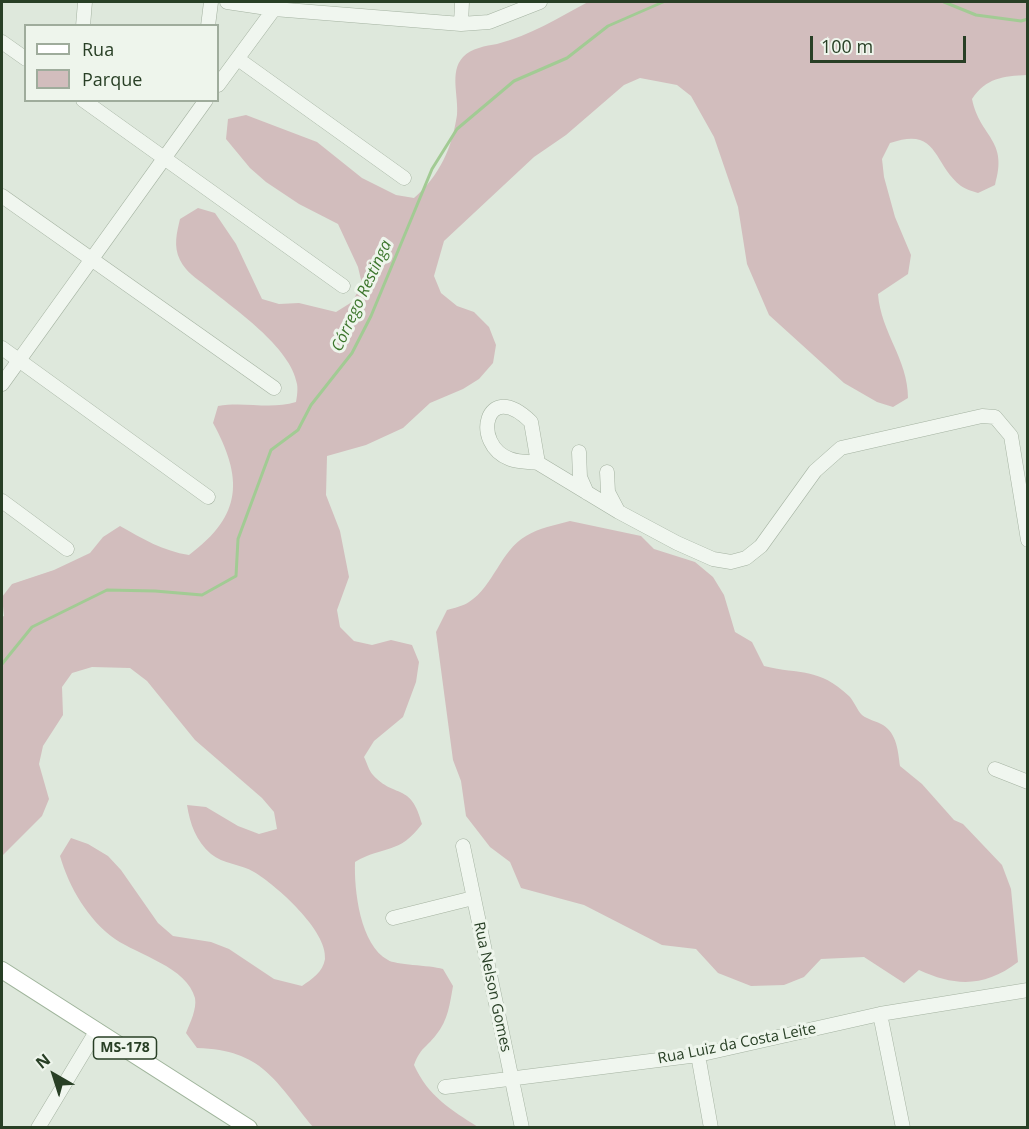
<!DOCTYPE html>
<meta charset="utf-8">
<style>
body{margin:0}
#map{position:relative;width:1029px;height:1129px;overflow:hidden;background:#dee8dc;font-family:"Open Sans",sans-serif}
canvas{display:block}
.frame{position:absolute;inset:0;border:3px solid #283f25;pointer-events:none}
.legend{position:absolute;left:24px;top:24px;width:195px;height:78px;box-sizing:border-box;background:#eef5ec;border:2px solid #9fac9c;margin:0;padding:8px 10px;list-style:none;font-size:18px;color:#283f25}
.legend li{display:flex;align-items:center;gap:12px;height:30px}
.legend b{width:30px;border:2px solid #9fac9c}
.north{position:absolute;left:24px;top:1045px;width:60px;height:60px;-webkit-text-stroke:4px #eef5ec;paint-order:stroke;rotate:321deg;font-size:16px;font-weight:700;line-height:24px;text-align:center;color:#283f25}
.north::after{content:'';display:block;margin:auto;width:21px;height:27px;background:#283f25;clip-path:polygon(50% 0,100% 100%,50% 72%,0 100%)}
.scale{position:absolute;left:810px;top:36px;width:156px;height:27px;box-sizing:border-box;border:3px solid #283f25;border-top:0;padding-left:8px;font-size:18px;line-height:21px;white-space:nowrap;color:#283f25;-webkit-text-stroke:4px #eef5ec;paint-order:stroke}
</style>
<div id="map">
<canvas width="1029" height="1129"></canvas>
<div class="frame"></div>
<ul class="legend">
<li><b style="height:8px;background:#fff"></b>Rua</li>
<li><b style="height:16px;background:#d2bdbd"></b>Parque</li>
</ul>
<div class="north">N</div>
<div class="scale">100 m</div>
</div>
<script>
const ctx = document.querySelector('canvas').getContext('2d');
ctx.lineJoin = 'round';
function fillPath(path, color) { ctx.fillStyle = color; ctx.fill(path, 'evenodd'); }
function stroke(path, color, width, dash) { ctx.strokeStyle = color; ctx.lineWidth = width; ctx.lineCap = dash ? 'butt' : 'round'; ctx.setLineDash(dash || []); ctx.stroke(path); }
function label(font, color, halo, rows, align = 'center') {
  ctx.font = font + ' "Open Sans",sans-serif'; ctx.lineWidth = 6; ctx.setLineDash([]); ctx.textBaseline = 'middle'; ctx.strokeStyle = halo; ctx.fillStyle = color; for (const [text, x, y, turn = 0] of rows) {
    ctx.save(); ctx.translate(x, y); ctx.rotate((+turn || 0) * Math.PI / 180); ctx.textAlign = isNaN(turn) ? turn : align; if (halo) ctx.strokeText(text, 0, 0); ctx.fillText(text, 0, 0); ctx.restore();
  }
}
fillPath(new Path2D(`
 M588 2H1027V75C1003 76 986 78 972 99 980 138 1009 139 995 185L978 193C972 191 965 189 961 186 932 163 939 126 890 143L882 159 884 177 895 217 911 255 908 274 878 294C881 333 908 359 908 398L893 407 877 402 844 383 769 315 747 264 738 207 714 137 691 96 677 85 640 78 624 85 566 135 534 157 444 241 434 276 441 293 457 306 474 312 489 327 496 345 493 363 479 379 463 389 430 403 403 428 366 445 327 456 326 495 340 531 349 577 337 610 340 627 354 641 372 645 391 640 412 645 419 662 416 682 403 717 374 741 364 757C367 763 369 771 373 775 395 799 411 782 422 824 399 855 384 845 355 862 354 890 360 945 388 960 395 965 429 965 443 969L453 986C450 1003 448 1021 436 1035 425 1049 421 1047 414 1065 428 1096 451 1110 478 1127H313C275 1081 263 1050 197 1048L186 1033C190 1023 197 1009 195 998 187 967 138 955 115 939 88 920 69 887 60 856L71 838 88 844 108 856 121 870 158 923 173 936 211 942 229 949 274 979 302 986C312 979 323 972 325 959 328 931 276 885 254 872 241 864 223 864 211 854 196 841 190 824 187 805L206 807 238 826 259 834 277 829 274 812 262 798 195 740 147 681 130 668 92 667 72 673 62 687 63 715 43 746 39 764 49 799 42 816 2 856V617L4 616 2 597 12 584 54 570 90 553 103 537 120 526C143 539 163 551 189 555 243 515 243 478 213 423L218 406C245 401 269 410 296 402 297 397 298 389 297 384 291 347 233 308 206 286 196 278 186 272 180 260 173 246 177 232 180 219L198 208 215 213 236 244 262 299 279 304 299 303 336 312 352 302 362 284 358 267 338 224 299 204 266 182 250 168 226 139 228 119 246 115 317 142 362 178 396 195 414 198C440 175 452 148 457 115 459 96 449 72 463 57 471 48 486 46 497 44 531 35 558 18 588 2Z
 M570 521 641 536 654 549 695 562 713 577 724 595 735 632 752 642 764 666C801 675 818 667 849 696 854 701 857 710 862 715 868 720 877 721 883 725 897 734 898 751 900 766L922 784 954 820 963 824 1002 865 1011 889 1018 962C985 987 956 987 919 970L904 983 864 957 821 959 804 977 784 985 751 986 718 973 696 949 662 945 584 905 521 888 510 862 490 847 466 816 461 781 453 760 436 632 447 610C454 608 463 606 469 602 494 586 500 551 526 536 539 528 555 525 570 521Z`), '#d2bdbd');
stroke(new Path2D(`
 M944 2 976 15 1021 21 1028 19
 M2 664 32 627 107 590 155 591 202 595 236 576 238 539 271 450 298 430 311 405 352 353 371 316 432 169 457 129 514 81 567 58 608 26 663 2`), '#a2cb94', 3);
const minor = new Path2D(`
 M227 2 274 9
 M461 24 462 2
 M83 26 85 2
 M208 26 211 2
 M2 42 26 59
 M238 59 404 178
 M218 85 274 9 461 24 489 22 540 2
 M83 100 343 286
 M2 196 274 388
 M2 348 208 497
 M2 384 206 100
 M579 452 580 477 587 493
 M538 463C529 462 518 462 510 459 471 445 485 377 531 422L538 463 619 512 677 543 713 559 731 562 746 558 761 546 815 471 841 448 982 416 995 417 1011 436 1028 540
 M607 472 608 492 618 511
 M2 501 67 549
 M995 769 1028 782
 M463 846 522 1128
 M393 918 473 898
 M880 1014 903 1128
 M698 1055 711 1128
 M445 1087 698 1055 880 1014 1028 990
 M38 1128 97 1030`);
const major = new Path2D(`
 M2 970 249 1128`);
stroke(minor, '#a4b2a1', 15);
stroke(major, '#9fb49b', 18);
stroke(minor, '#f0f6ef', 14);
stroke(major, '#fff', 16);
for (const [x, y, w] of [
 [125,1048,63]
]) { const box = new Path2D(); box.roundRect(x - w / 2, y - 11, w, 22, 4.5); ctx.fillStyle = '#eef5ec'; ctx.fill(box); stroke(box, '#283f25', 1.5); }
label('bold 14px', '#283f25', null, [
 ["MS-178",125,1048]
]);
label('15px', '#283f25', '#eef5ec', [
 ["Rua Nelson Gomes",492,987,78],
 ["Rua Luiz da Costa Leite",737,1044,-11]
]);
label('italic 16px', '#3c762c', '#eef5ec', [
 ["Córrego Restinga",362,296,-65]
]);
</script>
